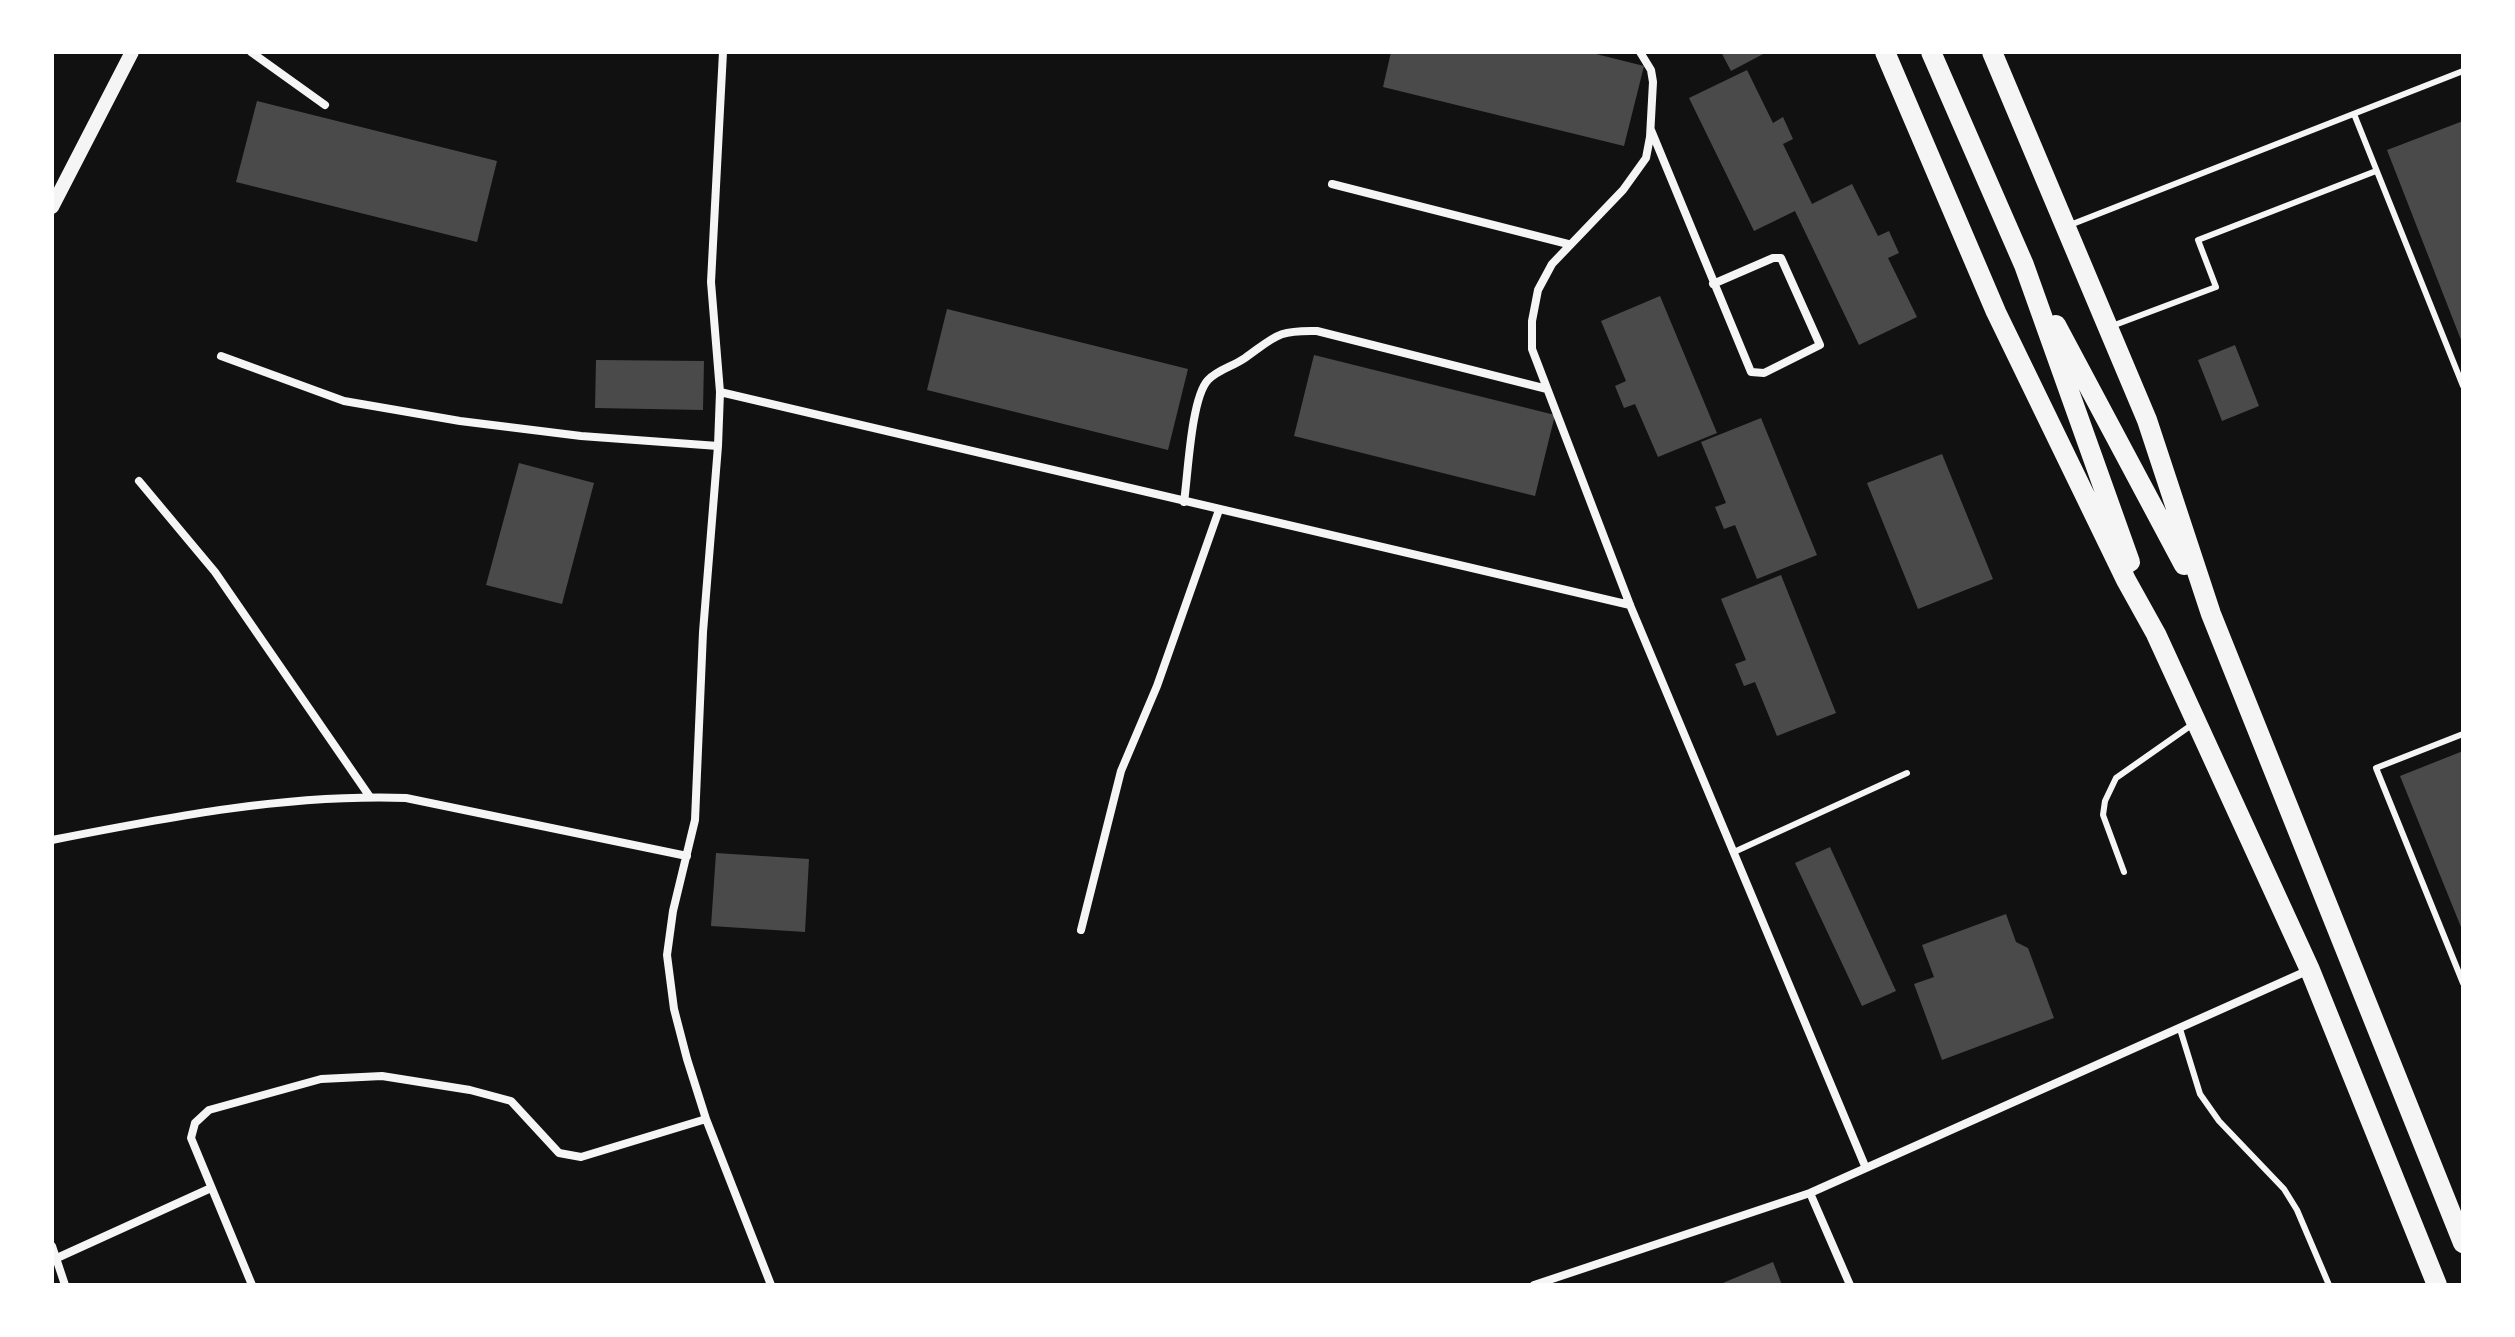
<!DOCTYPE html>
<style>
body{margin:0}
#map{position:relative;width:2515px;height:1337px;overflow:hidden;background:#111;font-family:Signika,sans-serif}
canvas{display:block}
.frame{position:absolute;inset:0;border:54px solid #fff;pointer-events:none}
</style>
<div id="map">
<canvas width="2515" height="1337"></canvas>
<div class="frame"></div>
</div>
<script>
const ctx = document.querySelector('canvas').getContext('2d');
ctx.lineJoin = 'round';
function fillPath(path, color) { ctx.fillStyle = color; ctx.fill(path, 'evenodd'); }
function stroke(path, color, width, dash) { ctx.strokeStyle = color; ctx.lineWidth = width; ctx.lineCap = dash ? 'butt' : 'round'; ctx.setLineDash(dash || []); ctx.stroke(path); }
fillPath(new Path2D(`
 M1391 52H1588L1644 66 1624 146 1383 87Z
 M1721 52H1767L1731 71Z
 M1747 70 1773 123 1783 117 1793 139 1783 144 1812 204 1852 184 1878 236 1889 231 1899 253 1888 258 1917 317 1859 345 1795 211 1754 231 1689 98Z
 M257 101 497 161 477 242 236 182Z
 M2463 121V345L2387 150Z
 M1660 296 1717 433 1658 457 1635 404 1624 408 1615 386 1626 381 1601 321Z
 M947 309 1188 369 1168 450 927 390Z
 M2235 345 2259 406 2222 421 2198 360Z
 M1314 355 1555 415 1535 496 1294 436Z
 M596 360 704 361 703 410 595 408Z
 M1761 418 1817 555 1757 579 1735 525 1724 529 1715 507 1726 503 1701 442Z
 M1942 454 1993 579 1918 609 1867 483Z
 M519 463 594 483 562 604 486 585Z
 M1781 575 1836 713 1777 736 1755 682 1744 686 1735 664 1746 660 1721 599Z
 M2463 751V932L2400 776Z
 M1830 847 1896 991 1862 1006 1795 863Z
 M716 853 809 859 805 932 711 926Z
 M2006 914 2016 942 2028 948 2054 1018 1942 1060 1914 984 1934 977 1922 945Z
 M1773 1262 1782 1285H1718Z`), '#4a4a4a');
stroke(new Path2D(`
 M2354 114 2463 386
 M2070 225 2463 71
 M2112 326 2216 287 2198 240 2376 171
 M2463 734 2376 768 2463 983
 M1734 852 1907 773
 M2124 872 2103 815 2105 801 2116 778 2193 724
 M2180 1029 2200 1094 2219 1121 2284 1189 2297 1210 2329 1285`), '#f5f5f5', 6);
stroke(new Path2D(`
 M251 52 325 105
 M723 52 711 282 720 392 718 446 703 632 695 820 673 911 667 955 674 1009 687 1059 706 1119 771 1285
 M1640 52 1651 70 1653 82 1650 137 1646 158 1623 190 1552 264 1538 290 1532 321V349L1630 605 1865 1166
 M1651 130 1751 372 1764 373 1820 345 1781 258H1773L1713 284
 M1332 184 1568 244
 M221 356 344 401 460 421 581 436 718 446
 M720 392 1630 605
 M139 481 215 572 370 797
 M1184 502C1188 475 1191 398 1208 380 1219 369 1232 367 1245 358 1276 336 1277 330 1317 331L1547 389
 M52 840C169 817 286 794 406 798L687 856
 M1081 930 1121 771 1157 686 1219 510
 M1810 1193 1850 1285
 M52 1246 65 1285
 M57 1258 211 1188
 M252 1285 191 1138 195 1123 209 1110 321 1079 382 1076 470 1090 511 1101 559 1153 581 1157 706 1119
 M1534 1285 1810 1193 2309 970`), '#f5f5f5', 8);
stroke(new Path2D(`
 M52 207 132 52`), '#f5f5f5', 14);
stroke(new Path2D(`
 M1885 52 1996 312 2126 580 2156 634 2310 970 2437 1285
 M1931 52 2024 265 2130 562
 M1992 52 2147 420 2211 614 2463 1243
 M2056 325 2184 565`), '#f5f5f5', 20);
</script>
